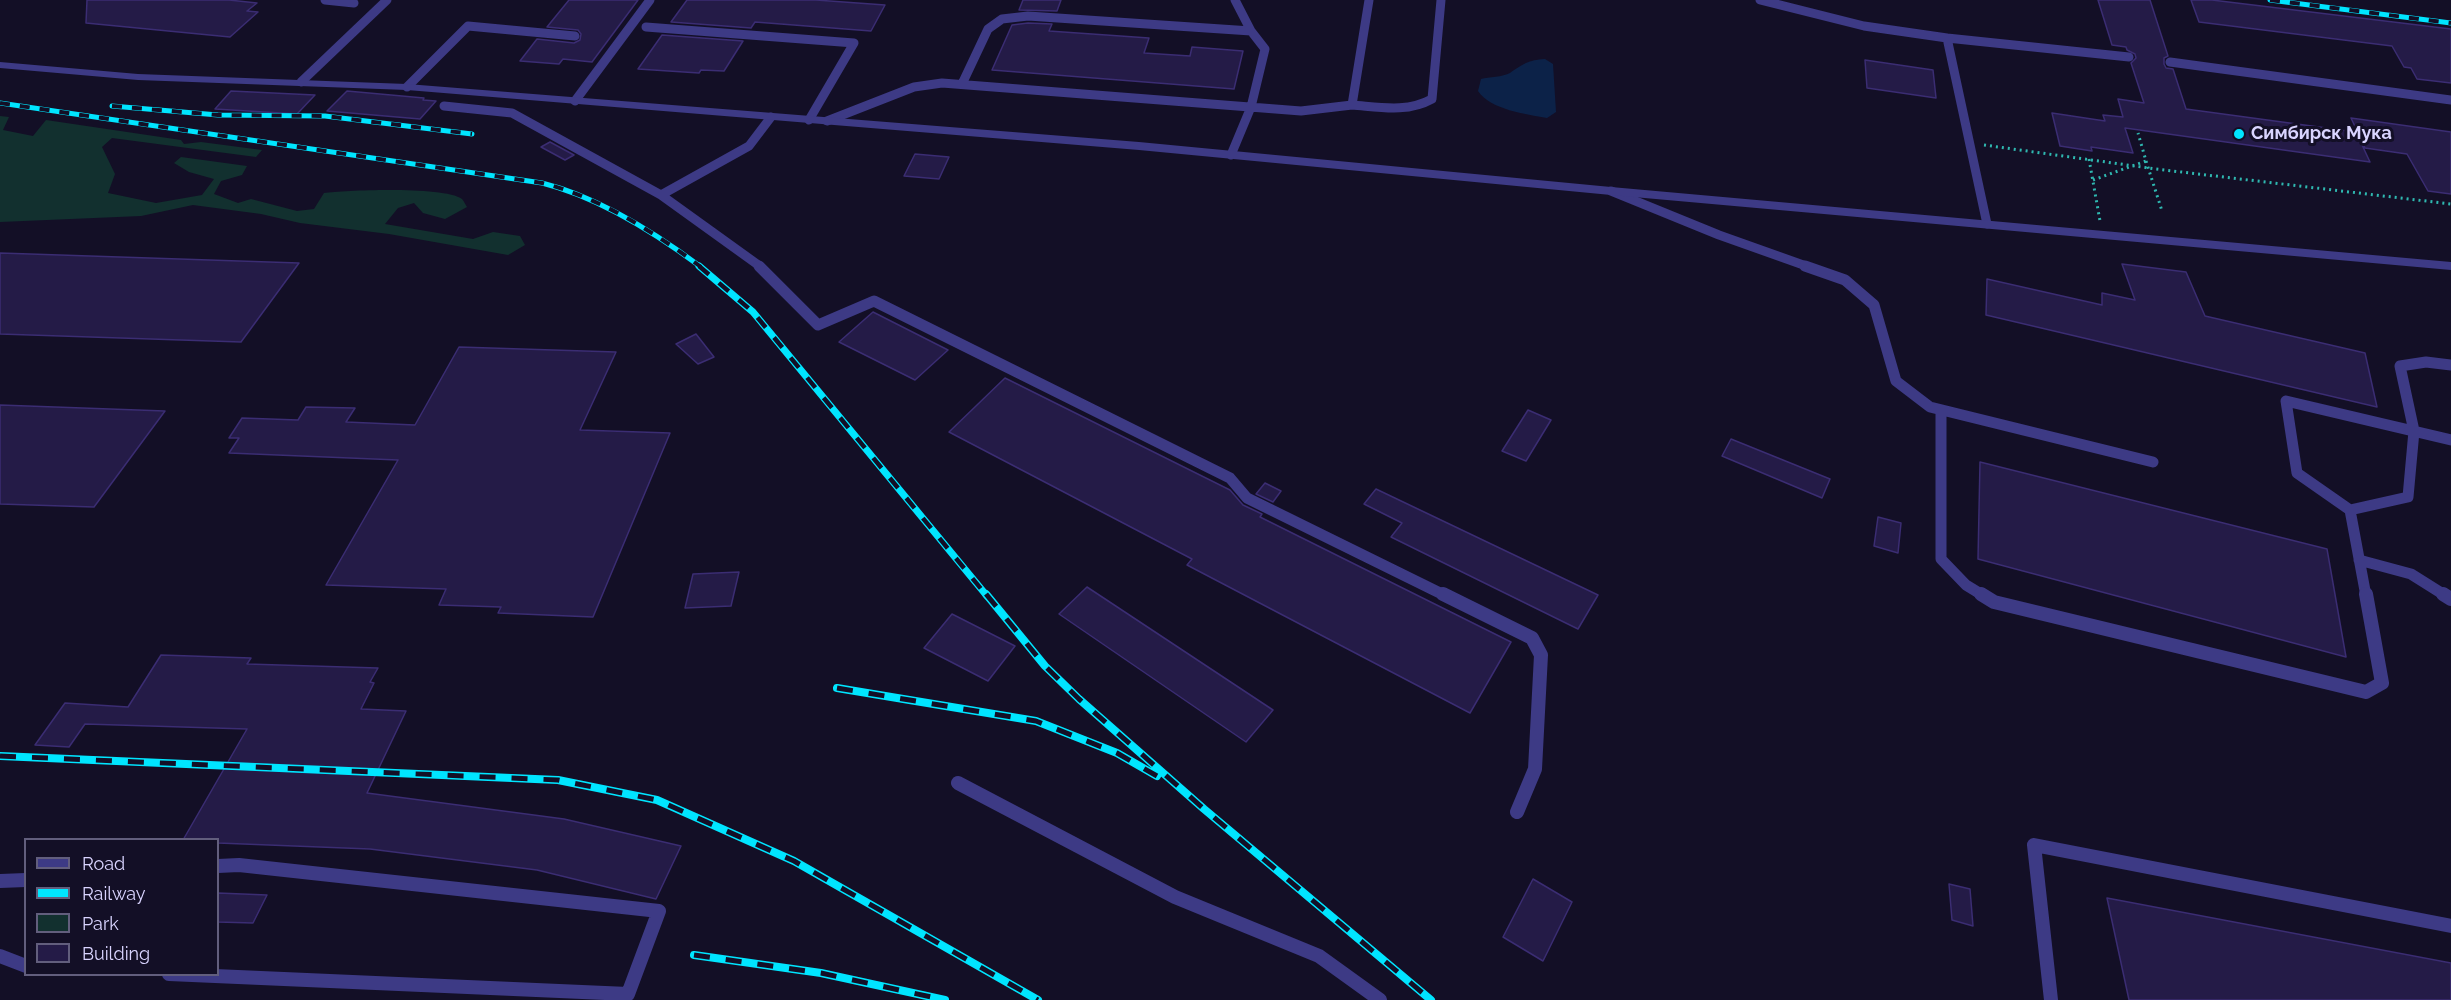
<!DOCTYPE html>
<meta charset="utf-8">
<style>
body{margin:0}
#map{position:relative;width:2451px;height:1000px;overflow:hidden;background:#130f26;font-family:Raleway,sans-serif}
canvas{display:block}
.legend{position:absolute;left:24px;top:838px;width:195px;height:138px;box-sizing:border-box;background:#130f26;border:2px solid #625e7d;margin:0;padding:8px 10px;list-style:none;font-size:18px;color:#d9d4ff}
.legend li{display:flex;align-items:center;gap:12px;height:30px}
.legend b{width:30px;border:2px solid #625e7d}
</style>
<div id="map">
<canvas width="2451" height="1000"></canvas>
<ul class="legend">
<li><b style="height:8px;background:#3d3a85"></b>Road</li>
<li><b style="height:8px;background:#00e5ff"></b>Railway</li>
<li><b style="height:16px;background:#12302f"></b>Park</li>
<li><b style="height:16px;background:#241b47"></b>Building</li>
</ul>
</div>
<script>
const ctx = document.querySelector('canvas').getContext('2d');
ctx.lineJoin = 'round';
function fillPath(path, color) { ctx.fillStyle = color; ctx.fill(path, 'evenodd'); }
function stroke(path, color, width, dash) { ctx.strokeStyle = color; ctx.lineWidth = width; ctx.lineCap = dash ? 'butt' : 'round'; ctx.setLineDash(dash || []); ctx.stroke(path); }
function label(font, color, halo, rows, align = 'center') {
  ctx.font = font + ' Raleway,sans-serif'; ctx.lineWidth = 6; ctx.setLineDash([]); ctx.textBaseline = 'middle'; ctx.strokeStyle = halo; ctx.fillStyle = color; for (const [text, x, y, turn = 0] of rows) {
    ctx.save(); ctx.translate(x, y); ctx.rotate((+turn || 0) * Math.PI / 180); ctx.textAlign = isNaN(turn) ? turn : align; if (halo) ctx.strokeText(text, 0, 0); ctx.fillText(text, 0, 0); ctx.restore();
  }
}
fillPath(new Path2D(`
 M0 116 9 117 3 130 33 136 46 120 181 140 184 144 201 142 262 150 256 157 112 138 102 147 115 174 108 193 156 203 202 195 214 179 189 172 174 163 181 157 247 166 242 175 221 181 214 194 238 203 251 199 297 211 314 209 324 193C347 190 445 186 462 199 464 201 465 204 467 207L445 219 423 213 414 203 398 208 385 224 473 239 493 232 520 236 525 245 508 255 389 234 300 223 261 214 193 205 141 216 0 222Z`), '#12302f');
fillPath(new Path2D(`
 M1545 59 1553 64 1556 112 1547 118C1526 114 1491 110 1478 91L1481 79C1489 77 1503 77 1510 73 1523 64 1528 60 1545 59Z`), '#0c2248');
const building = new Path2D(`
 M87 0H229L257 3 247 11 258 12 230 37 86 23Z
 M569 0H638L592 62 563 59 559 64 520 61 537 39 574 43 580 40 581 34 578 30 547 27Z
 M687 0H816L885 5 871 31 755 22 751 28 671 22Z
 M1023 0H1061L1057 11 1019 10Z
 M2098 0H2150L2168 56 2164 58V64L2166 68 2173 69 2186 109 2356 132 2370 162 2125 128 2133 153 2091 147 2092 151 2060 146 2052 113 2105 121 2103 115 2123 117 2118 99 2144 103 2131 63 2136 58 2135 54 2127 50 2126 47 2112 45Z
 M2191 0H2212L2451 29V83L2417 79 2411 68 2404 67 2392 46 2199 22Z
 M1028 23 1052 24 1049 31 1149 38 1144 53 1190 56 1192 47 1243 51 1234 89 992 70 1012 25Z
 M662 35 743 41 724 71 701 70 699 73 638 69Z
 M1865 60 1933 70 1936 98 1867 88Z
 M231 91 315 95 297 114 215 109Z
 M347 91 424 98 423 100 436 101 420 119 327 111Z
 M2351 118 2451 132V194L2428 191 2407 154 2365 148Z
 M550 142 574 155 565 160 541 147Z
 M915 154 949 157 939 179 904 176Z
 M0 253 299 263 241 342 0 334Z
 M2122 264 2186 272 2205 316 2365 353 2377 407 1986 315 1987 279 2102 305V293L2135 300Z
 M873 312 948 350 915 380 839 342Z
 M696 334 714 357 698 364 676 344Z
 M459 347 616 352 580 430 670 433 593 617 498 613 501 607 439 605 446 589 326 585 398 460 229 453 239 438H229L242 418 298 420 306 407 355 408 346 422 415 425Z
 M1005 378 1230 490 1243 505 1262 514 1260 517 1511 642 1470 713 1187 565 1192 559 949 432Z
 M0 405 165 411 94 507 0 504Z
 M1528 410 1551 420 1526 461 1502 451Z
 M1731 439 1830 479 1822 498 1722 456Z
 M1980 462 2327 549 2346 657 1978 559Z
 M1265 483 1281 491 1273 502 1256 494Z
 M1376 489 1598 595 1578 629 1391 537 1402 523 1364 504Z
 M1878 517 1901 523 1898 553 1874 546Z
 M739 572 731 606 685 608 693 574Z
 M1087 587 1273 710 1246 742 1059 614Z
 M952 614 1015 646 988 681 924 648Z
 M161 655 251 658 247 664 378 668 370 682 374 683 361 709 406 711 367 793 564 819 681 846 656 899 537 870 370 849 218 843V840H183L247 729 85 724 69 747 35 745 65 703 128 707Z
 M1533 879 1572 902 1543 961 1503 937Z
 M1949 884 1970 889 1973 926 1952 920Z
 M218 893 267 895 253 923 218 922Z
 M2107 898 2451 963V1000H2129Z`);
fillPath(building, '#241b47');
stroke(building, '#3b2d73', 1.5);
stroke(new Path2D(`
 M1984 145 2156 169 2451 204
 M2089 159 2100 221
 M2146 161 2162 211
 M2093 180 2146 161 2138 133`), '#2fb8b0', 3, [2, 4]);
stroke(new Path2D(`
 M325 0 354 3
 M1235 0 1251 31
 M1760 0 1864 26 1947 38
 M646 27 854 43 809 120
 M2170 62 2451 100
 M301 82 387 0
 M962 84 988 29 1002 19 1028 16 1251 31 1265 49 1251 107 1231 155
 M407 87 468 26 575 36
 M575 101 650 0
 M1352 105C1379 107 1407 113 1432 99L1441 0
 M444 106 512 113 661 195
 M827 121 914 87 942 83 1301 111 1352 105 1369 0
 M1611 191 1719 235 1809 267
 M1987 224 1947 38 2129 57
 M761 267 661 195 749 146 771 117`), '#3d3a85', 9);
stroke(new Path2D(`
 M759 266 818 325 874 301 1230 478 1247 498 1446 596
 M1805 266 1845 280 1874 305 1896 381 1930 407 2153 462
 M1941 410V559L1966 585 1984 596
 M2350 510 2297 473 2286 401 2451 440
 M2359 560 2411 574 2446 596
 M2366 596 2350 510 2408 497 2414 431 2400 366 2426 362 2451 365`), '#3d3a85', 11);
stroke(new Path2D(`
 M1443 594 1532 638 1541 655 1535 769 1517 812
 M1981 594 1994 602 2366 692 2382 683 2366 594
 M2443 594 2451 599
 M958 783 1175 897 1319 956 1380 1000
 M0 881 26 880
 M0 956 26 966
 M169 974 628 994 659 911 239 865 218 866
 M2051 1000 2034 845 2451 926`), '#3d3a85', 14);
fillPath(new Path2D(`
 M0 62 138 74 407 84 1139 142 1611 187 2451 262V270L1611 195 1139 150 407 90 138 80 0 68Z`), '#3d3a85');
const railFar2 = new Path2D(`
 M2270 0 2451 23
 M0 103 542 183C599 197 654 232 701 267
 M112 106 218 115 325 116 472 134`);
const railFar1 = new Path2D(`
 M699 266 753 312 987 596`);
const rail = new Path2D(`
 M986 594 1045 666 1079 699 1204 809 1431 1000
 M837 688 1036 721 1117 753 1157 776
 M0 756 558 780 657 800 794 861 1038 1000
 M694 955 821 973 945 1000`);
stroke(railFar2, '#00e5ff', 5);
stroke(railFar1, '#00e5ff', 7);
stroke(rail, '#00e5ff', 8);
stroke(railFar2, '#130f26', 4, [10]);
stroke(railFar1, '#130f26', 4.5, [13]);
stroke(rail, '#130f26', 5, [16]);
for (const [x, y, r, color] of [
 [2239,134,6,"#00e5ff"]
]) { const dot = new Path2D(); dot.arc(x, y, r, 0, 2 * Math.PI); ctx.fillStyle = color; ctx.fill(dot); stroke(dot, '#130f26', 2); }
label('bold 18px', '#d9d4ff', '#130f26', [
 ["Симбирск Мука",2251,134]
], 'left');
</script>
